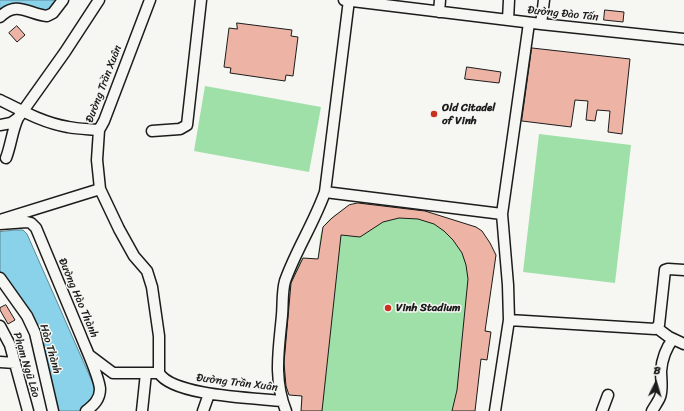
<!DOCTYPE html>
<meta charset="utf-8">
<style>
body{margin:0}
#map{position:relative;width:684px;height:411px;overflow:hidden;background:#f6f6f2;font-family:Sriracha,sans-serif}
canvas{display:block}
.north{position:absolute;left:636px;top:363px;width:40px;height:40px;-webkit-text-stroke:3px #f6f6f2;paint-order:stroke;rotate:5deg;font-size:11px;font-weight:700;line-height:16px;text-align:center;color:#1c1c1c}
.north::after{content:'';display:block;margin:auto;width:14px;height:18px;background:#1c1c1c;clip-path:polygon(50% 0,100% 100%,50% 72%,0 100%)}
</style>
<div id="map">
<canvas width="684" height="411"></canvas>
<div class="north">B</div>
</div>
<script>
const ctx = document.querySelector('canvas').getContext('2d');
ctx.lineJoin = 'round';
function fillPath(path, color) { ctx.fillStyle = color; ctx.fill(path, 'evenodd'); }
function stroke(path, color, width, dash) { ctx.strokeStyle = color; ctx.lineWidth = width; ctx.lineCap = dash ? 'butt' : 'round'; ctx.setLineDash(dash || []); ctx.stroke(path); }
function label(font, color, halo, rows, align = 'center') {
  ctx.font = font + ' Sriracha,sans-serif'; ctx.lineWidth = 3; ctx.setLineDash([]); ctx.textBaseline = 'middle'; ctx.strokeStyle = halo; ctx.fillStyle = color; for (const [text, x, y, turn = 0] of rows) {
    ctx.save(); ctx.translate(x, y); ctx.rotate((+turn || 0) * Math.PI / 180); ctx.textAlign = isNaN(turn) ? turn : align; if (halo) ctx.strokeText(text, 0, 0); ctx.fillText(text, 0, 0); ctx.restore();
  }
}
fillPath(new Path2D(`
 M205 86 321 107 309 172 194 151Z
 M539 134 631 145 615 283 523 272Z
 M360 202C400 201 438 215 476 227L482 231 490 243 496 255 485 330 491 332 487 360 481 359 475 411H301V396L289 395 286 386 282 363 290 286 294 269 303 258 318 259C319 249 319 236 323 227 330 216 348 206 360 202Z`), '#9fe0a9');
const water = new Path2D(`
 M0 0H58L53 6 46 11C31 7 13 0 0 11Z
 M15 230H23L27 234 95 388 96 398 86 411H58L40 342 27 313 0 273V232Z`);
fillPath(water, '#89d2ea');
stroke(water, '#5d8998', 1);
const building = new Path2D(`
 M605 10 624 12 623 22 604 20Z
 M237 23 292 30 291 36 298 37 293 76 286 75 285 81 230 73 231 68 224 67 229 28 237 29Z
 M17 26 25 35 17 42 9 33Z
 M532 48 630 59 622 134 608 132 610 111 597 110 595 121 586 120 588 101 575 100 571 127 522 121Z
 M467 67 501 72 499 83 465 79Z
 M358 203 425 211 476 227 482 231 490 243 496 255 485 331 491 332 487 360 481 359 475 411H452L457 390 468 279 466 265 462 253 453 240 444 231 434 224 418 219 399 218 383 222 360 237 341 235 322 411H301L302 396 289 395 286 386 284 363 291 283 303 258 318 259 323 227 332 218 349 205Z
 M6 305 15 320 8 324 0 310V308Z`);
fillPath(building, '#edb4a5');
stroke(building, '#1c1c1c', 1);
const minor = new Path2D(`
 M150 0 104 121 99 130 97 160 100 189 119 229 134 256 147 271 152 287 159 336V373C173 396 255 398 282 401
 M344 0 541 24 684 39
 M439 12 440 0
 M0 17C17 0 28 14 47 16L53 13 63 0
 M508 20 509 0
 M541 24 544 0
 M0 100C22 111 44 123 68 127 78 129 89 129 99 130
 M0 125 11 123 18 118 65 52 99 0
 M152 131 180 129 187 125 201 0
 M6 158C11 145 12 131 18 118
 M325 192 502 214
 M0 220 100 189
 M0 224 27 222 31 223 36 228C51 264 66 300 81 336 86 349 99 376 100 389 100 399 94 405 86 411
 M0 278 27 316 35 333 53 411
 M509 320 655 329 659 325 665 270 668 269 684 270
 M0 326 10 345 28 411
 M657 328 669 337 684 344
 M89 355 113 373H159
 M0 362 15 363
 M142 411 146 373
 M203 411 209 394
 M286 411C273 378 279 349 282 315 283 304 282 291 285 281 296 250 314 223 325 192L349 0
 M495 411 509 320 508 285 502 214 529 23
 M602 411 608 395
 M652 411C654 407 658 402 660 397 663 389 661 380 661 371 662 359 666 348 673 339`);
stroke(minor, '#1c1c1c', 13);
stroke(minor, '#f6f6f2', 10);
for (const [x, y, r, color] of [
 [434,114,4,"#c8321e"],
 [388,308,4,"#c8321e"]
]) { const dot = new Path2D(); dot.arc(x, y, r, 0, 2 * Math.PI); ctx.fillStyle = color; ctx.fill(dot); stroke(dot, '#f6f6f2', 1.5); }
label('11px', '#1c1c1c', '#f6f6f2', [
 ["Đường Đào Tấn",563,14,6],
 ["Đường Trần Xuân",104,84,-69],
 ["Đường Hào Thành",78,298,67],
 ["Hào Thành",50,349,74],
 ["Phạm Ngũ Lão",26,365,73],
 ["Đường Trần Xuân",237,383,7]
]);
label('bold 11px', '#1c1c1c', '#f6f6f2', [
 ["Old Citadel",442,108],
 ["of Vinh",442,121],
 ["Vinh Stadium",396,308]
], 'left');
</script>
